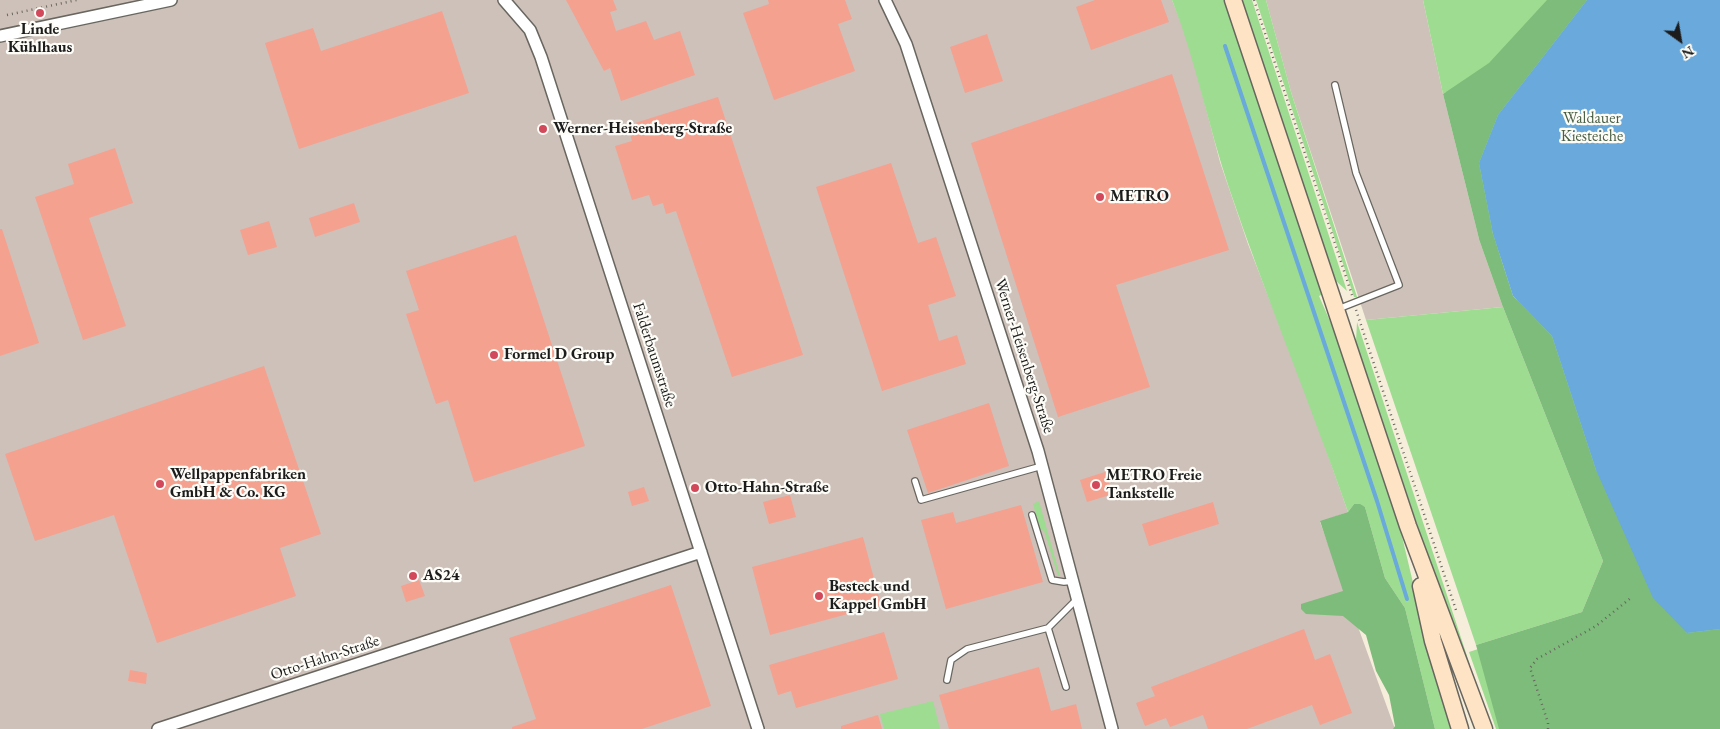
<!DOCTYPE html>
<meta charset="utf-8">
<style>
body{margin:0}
#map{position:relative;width:1720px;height:729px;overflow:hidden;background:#f6eedb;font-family:"EB Garamond",serif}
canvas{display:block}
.north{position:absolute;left:1655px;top:15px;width:50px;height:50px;-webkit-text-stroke:4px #fdfcf7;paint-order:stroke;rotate:148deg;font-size:14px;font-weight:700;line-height:20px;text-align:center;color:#1c1c1c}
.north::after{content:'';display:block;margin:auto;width:18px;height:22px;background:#1c1c1c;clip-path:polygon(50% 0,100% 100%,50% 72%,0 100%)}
</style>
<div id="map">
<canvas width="1720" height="729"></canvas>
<div class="north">N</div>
</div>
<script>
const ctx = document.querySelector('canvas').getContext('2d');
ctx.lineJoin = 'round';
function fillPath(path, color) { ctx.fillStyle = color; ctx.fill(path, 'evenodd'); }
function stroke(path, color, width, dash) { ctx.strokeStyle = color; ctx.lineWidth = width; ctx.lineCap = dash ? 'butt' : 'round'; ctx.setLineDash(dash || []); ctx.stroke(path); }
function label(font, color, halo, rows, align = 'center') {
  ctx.font = font + ' "EB Garamond",serif'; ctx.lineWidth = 4.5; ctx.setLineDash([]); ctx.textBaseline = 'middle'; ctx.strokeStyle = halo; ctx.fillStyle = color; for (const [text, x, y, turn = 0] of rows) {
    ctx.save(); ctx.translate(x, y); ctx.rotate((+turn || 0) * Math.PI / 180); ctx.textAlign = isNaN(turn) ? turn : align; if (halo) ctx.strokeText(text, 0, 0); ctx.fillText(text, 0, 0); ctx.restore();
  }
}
fillPath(new Path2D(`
 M0 0H1172L1188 40 1220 162 1248 244 1311 407 1348 512 1320 522 1395 729H0Z
 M1266 0H1423L1443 94 1479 239 1503 307 1366 320 1291 92Z`), '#cec1ba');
fillPath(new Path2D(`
 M1172 0H1224L1323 294 1319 296 1333 328 1400 528 1438 688 1452 729H1435L1405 608 1385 578 1365 507 1354 504 1348 512C1310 403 1266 297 1229 188 1208 126 1196 61 1172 0Z
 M1241 0H1252L1347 291 1336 281Z
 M1256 0H1266L1291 92 1357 297H1354Z
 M1423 0H1720V729H1496L1469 652 1585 614 1613 558 1497 247 1513 296 1503 307 1603 561 1582 612 1476 645 1366 320 1503 307 1479 239 1493 234 1446 92 1443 94Z
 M1357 322 1470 665 1465 667 1356 342Z
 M1039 501 1060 576H1058L1044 531 1040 529 1033 504Z
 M933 701 940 729H884L880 714Z`), '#9ddc91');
fillPath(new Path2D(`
 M1547 0H1587L1498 115 1479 163 1493 234 1513 296 1552 336 1596 470 1687 633 1720 629V729H1499L1476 645 1582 612 1603 561 1503 307 1479 239 1443 94 1489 63Z
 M1354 504H1360L1365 507 1385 578 1405 608 1435 729H1393L1395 726 1389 695 1376 671 1366 635 1343 616 1306 614 1301 609V604L1343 591 1320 521 1348 512Z`), '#7ebc7b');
fillPath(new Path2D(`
 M1587 0H1720V629L1687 633 1653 598 1596 470 1552 336 1513 296 1493 234 1479 163 1498 115Z`), '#69a9dc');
stroke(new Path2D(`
 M1225 46 1377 501 1407 599`), '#69a9dc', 4);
fillPath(new Path2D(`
 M566 0H613L617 10 610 12 616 31 646 21 654 40 680 31 695 75 621 101 610 68 604 71Z
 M768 0H845L852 19 838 24 855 71 774 100 743 13 769 4Z
 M1095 0H1161L1169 22 1091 50 1076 7Z
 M442 11 469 93 299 149 265 43 313 28 321 51Z
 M987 34 1003 81 965 93 950 47Z
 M1172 74 1229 250 1116 285 1150 387 1058 417 971 143Z
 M718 97 803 355 732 377 676 211 666 214 663 203 653 206 649 195 632 200 615 146 632 141 630 134 638 132 635 123Z
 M115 148 133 203 89 218 126 326 83 340 35 197 74 184 68 164Z
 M891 163 918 243 936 237 956 296 928 305 939 341 957 335 966 364 882 391 816 187Z
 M354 203 360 222 315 237 309 218Z
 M269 221 277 247 248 255 240 230Z
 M0 229H2L39 343 0 356Z
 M516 235 585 446 474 482 448 400 436 404 406 314 419 310 406 271Z
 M264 366 321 534 280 548 296 596 157 643 114 515 35 541 5 454Z
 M989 403 1009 466 928 493 907 430Z
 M1105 472 1113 494 1087 502 1080 480Z
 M644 487 649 501 632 506 628 492Z
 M790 495 796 517 769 524 763 502Z
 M1213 502 1219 524 1149 546 1142 524Z
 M1021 505 1043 582 946 609 921 520 953 512 956 523Z
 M863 537 881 605 770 635 752 567Z
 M419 580 425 596 406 602 401 586Z
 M671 585 711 706 642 729H512V727L536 719 509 638Z
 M1304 629 1315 660 1330 654 1352 713 1320 725 1312 705 1247 729H1208L1203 715 1170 727 1166 718 1145 726 1136 703 1155 696 1151 687Z
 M884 632 898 679 796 708 791 691 778 695 769 665Z
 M1039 667 1051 711 1076 704 1082 729H949L939 695Z
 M130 670 147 673 146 684 128 681Z
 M878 715 882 729H841V726Z`), '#f4a190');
const lane = new Path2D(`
 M1335 85 1356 173 1399 285 1338 309
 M915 481 921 500 1042 466
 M1032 515 1052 580 1064 582 1074 581
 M1048 628 1066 687
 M947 680 951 660 967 649 1048 628 1077 599`);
const street = new Path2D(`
 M504 0 530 30 541 57 758 729
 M885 0 906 44 1038 451 1112 729
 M0 36 171 0
 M158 729 701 552`);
const secondary = new Path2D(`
 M1233 0 1408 526 1484 729
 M1421 586 1433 641 1460 729`);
stroke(lane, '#68665f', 8);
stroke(street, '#68665f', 14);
stroke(secondary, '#68665f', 19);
stroke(new Path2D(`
 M1254 0 1352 295
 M7 15 77 0
 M1356 310 1457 613
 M1548 729V723L1530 668 1537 659 1596 626 1632 597`), '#68665f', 2.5, [1, 4]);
stroke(lane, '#fff', 5.5);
stroke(street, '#fff', 11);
stroke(secondary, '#fee4c5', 16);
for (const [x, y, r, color] of [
 [40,13,5,"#d1495b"],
 [543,129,5,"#d1495b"],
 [1100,197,5,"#d1495b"],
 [494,355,5,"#d1495b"],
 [160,484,5,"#d1495b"],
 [1096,485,5,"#d1495b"],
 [695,488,5,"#d1495b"],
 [413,576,5,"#d1495b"],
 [819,596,5,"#d1495b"]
]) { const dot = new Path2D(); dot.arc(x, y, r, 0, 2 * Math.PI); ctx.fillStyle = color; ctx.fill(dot); stroke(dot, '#fdfcf7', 2); }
label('bold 16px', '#1c1c1c', '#fdfcf7', [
 ["Linde",40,30,"center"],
 ["Kühlhaus",40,48,"center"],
 ["Werner-Heisenberg-Straße",553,129],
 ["METRO",1110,197],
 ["Formel D Group",504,355],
 ["Wellpappenfabriken",170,475],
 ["GmbH & Co. KG",170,493],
 ["METRO Freie",1106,476],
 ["Tankstelle",1106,494],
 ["Otto-Hahn-Straße",705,488],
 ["AS24",423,576],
 ["Besteck und",829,587],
 ["Kappel GmbH",829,605]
], 'left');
label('16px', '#495f45', '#fdfcf7', [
 ["Waldauer",1592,119],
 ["Kiesteiche",1592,137]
]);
label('16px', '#1c1c1c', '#fdfcf7', [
 ["Falderbaumstraße",654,355,72],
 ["Werner-Heisenberg-Straße",1024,356,72],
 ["Otto-Hahn-Straße",325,658,-18]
]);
</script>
